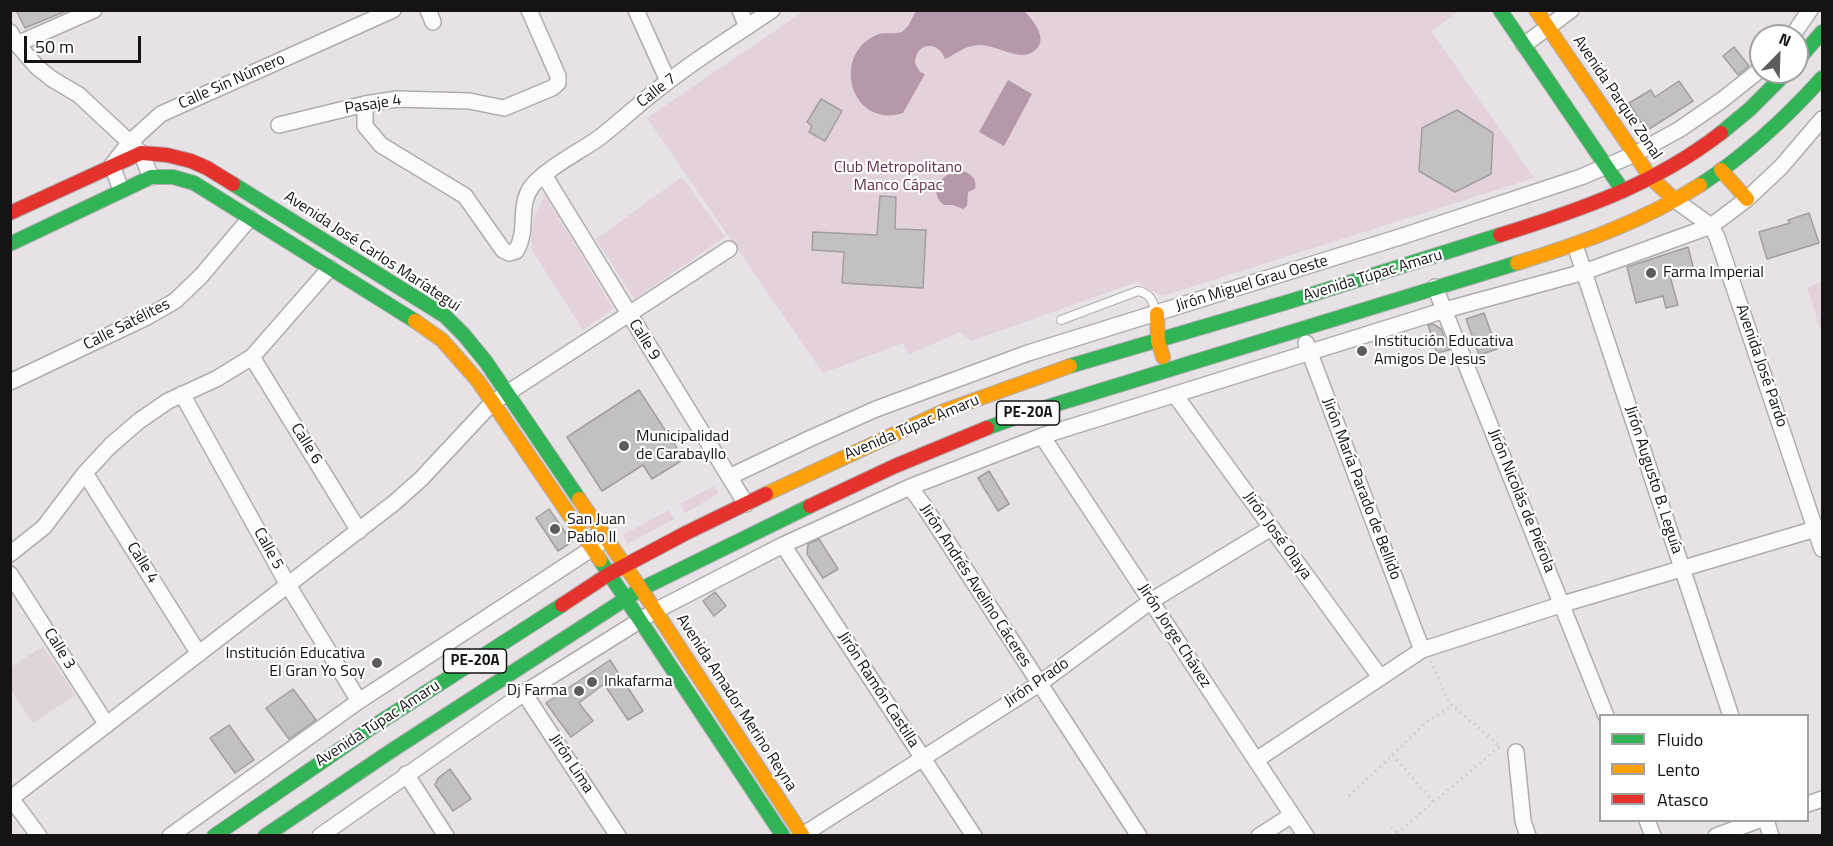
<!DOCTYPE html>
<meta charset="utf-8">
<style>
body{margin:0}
#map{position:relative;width:1833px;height:846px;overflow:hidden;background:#e7e2e5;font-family:"Titillium Web",sans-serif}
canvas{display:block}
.frame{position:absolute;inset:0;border:12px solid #151314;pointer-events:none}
.legend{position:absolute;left:1599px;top:714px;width:210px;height:108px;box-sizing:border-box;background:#fff;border:2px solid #a1a1a1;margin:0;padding:8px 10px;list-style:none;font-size:18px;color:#151314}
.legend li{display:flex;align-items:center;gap:12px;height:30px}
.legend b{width:30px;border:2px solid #a1a1a1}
.north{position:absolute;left:1749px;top:24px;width:60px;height:60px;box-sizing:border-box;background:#fff;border:2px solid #a1a1a1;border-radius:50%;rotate:23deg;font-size:16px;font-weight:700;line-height:24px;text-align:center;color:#151314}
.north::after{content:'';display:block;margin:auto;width:21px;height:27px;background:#5e5b5d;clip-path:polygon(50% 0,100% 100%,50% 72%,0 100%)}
.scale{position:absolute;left:24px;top:36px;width:117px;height:27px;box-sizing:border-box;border:3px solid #151314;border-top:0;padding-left:8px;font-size:18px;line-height:21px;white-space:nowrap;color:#151314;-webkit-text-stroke:4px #fff;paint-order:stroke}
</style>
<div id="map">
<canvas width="1833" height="846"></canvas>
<div class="frame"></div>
<ul class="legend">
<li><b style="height:8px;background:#30b455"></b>Fluido</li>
<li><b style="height:8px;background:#ff9f0a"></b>Lento</li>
<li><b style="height:8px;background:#e5322d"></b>Atasco</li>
</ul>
<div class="north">N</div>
<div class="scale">50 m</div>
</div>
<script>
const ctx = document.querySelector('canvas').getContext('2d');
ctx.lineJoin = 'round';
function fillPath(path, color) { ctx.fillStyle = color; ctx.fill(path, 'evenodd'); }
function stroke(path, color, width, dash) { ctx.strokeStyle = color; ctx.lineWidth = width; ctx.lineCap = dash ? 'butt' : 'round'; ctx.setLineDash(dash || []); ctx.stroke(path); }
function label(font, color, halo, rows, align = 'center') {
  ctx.font = font + ' "Titillium Web",sans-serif'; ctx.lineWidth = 4.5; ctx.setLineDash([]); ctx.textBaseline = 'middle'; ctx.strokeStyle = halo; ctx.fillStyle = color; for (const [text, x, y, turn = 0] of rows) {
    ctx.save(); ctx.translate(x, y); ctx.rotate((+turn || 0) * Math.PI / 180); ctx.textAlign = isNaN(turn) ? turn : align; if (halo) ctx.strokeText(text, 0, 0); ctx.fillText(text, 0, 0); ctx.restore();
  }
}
fillPath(new Path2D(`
 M43 646 75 695 33 723 11 690V667Z`), '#ded4da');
fillPath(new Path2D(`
 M804 11H1459L1431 31 1534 178 1162 296 1137 282 971 341 960 332 909 354 903 343 823 373 647 118Z
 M682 177 725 237 634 299 596 239Z
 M545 195 613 309 583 330 532 250 531 230 536 213Z
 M1822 282V335L1807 287Z
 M714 486 718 494 685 513 680 504Z
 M669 510 674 519 627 544 623 535Z`), '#e3d1dc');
fillPath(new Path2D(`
 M916 11H1024C1033 20 1050 40 1034 51 1030 54 1026 55 1021 55 1008 54 994 45 979 45 966 45 956 54 945 59 939 40 915 42 915 63L920 72 925 74 903 113C852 129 831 58 874 36 882 31 893 35 902 32L908 26Z
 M1008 80 1032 94 1004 146 979 132Z
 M959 170C969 172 978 178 975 189L968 192 967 206 963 209 953 205H944C927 192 942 173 959 170Z`), '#b598aa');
const building = new Path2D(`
 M16 10H66V11L25 28Z
 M1734 47 1749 66 1738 75 1723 56Z
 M1679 81 1693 101 1646 131 1629 103 1651 90 1655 97Z
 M821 99 842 111 825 141 809 132 812 126 807 122Z
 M1457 110 1493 133 1491 174 1455 192 1419 171 1422 128Z
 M880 196 896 197 895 229 926 230 923 288 842 283 844 252 812 250 813 232 877 235Z
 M1809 213 1819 243 1767 259 1759 232 1790 223 1788 220Z
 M1688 247 1694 270 1670 276 1678 305 1666 308 1663 296 1636 303 1627 267Z
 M1484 313 1497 349 1479 355 1466 319Z
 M1433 324 1441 329 1449 350 1437 353 1428 325Z
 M639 390 684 459 652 479 643 465 602 491 567 437Z
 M989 471 1009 504 998 511 978 478Z
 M549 509 572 542 558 551 536 518Z
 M819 539 838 569 823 578 807 554 808 544Z
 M715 592 726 606 714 616 703 601Z
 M610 660 643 711 628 720 604 684 579 703 593 721 571 737 546 703Z
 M293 689 316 720 289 739 266 708Z
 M229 725 254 760 235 773 210 738Z
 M450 769 471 799 453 811 435 785 438 778Z`);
fillPath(building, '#c3c0c2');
stroke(building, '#a19ea0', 1.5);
const lane = new Path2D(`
 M1061 320 1138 291C1149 293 1152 299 1155 309`);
const street = new Path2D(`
 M428 10 433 22
 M636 10 668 81
 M740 10 747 27
 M10 32 17 44 37 67 52 79 79 95 141 153 151 177
 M1792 36 1810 10
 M17 44 94 10
 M1524 45 1571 10
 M365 104V126L381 145 465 196 503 250 509 253 516 251C529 230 517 206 532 186 547 168 579 152 599 138 622 120 643 100 666 83 699 57 737 34 772 10
 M279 125 365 104 397 99 469 101 504 108 552 88 558 83V76L529 10
 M544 175 746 504
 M121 190 112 165 129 143 161 114 393 10
 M1675 200 1711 226 1717 237 1822 549
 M1575 245 1731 716
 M1435 287 1606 716
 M1306 343 1422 650
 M252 357 359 531
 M10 382 147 317 175 301 201 276 250 218
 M182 394 288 585 359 701
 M1175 395 1380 677
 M1042 436 1306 836
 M85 473 199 654
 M729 477 811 438 876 409 1028 353 1403 236 1581 177 1635 154 1680 129 1722 100 1761 69
 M910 487 924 506 1139 836
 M783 545 974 836
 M10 554 44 527 85 473 111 445 139 421 168 401 216 379 252 357 330 268
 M10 574 107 725
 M524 693 618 836
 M1516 752 1523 821 1528 836
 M1256 760 1422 650 1563 604 1822 527
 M406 774 446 836
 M10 797 39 836
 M10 799 394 503 421 479 492 403 729 249
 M1808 804 1822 799
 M1647 820 1653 836
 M1766 820 1771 836
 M170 836 359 701 599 544
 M320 836 524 693 655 611 783 545 910 487 1042 436 1445 310 1584 272 1711 226 1747 199 1781 167 1822 119
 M801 836 1039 684 1151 601 1271 528
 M1259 836 1292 815
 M1716 836 1759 820`);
const fast = new Path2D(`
 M1500 10 1623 191
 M1797 61 1822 32
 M1721 133 1750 109 1787 72
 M233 184 445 316 464 335 486 362 579 499
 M1700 185C1746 155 1785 119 1822 78
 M10 244 151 177H173L194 183 415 321
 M1070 366 1291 301 1500 235
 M987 428 1034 411 1517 263
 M600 560 783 836
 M214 836 374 726 562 605
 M265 836 391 751 641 589 810 506`);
const slow = new Path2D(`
 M1536 10 1651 178 1675 200
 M1721 170 1747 199
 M1517 263C1579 244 1644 221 1700 185
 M1157 314 1158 341 1163 357
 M415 321 442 340 478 381 600 560
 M766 494 944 411 1070 366
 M579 499 641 589 803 836`);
const jam = new Path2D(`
 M10 213 141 153 167 155 191 161 207 168 233 184
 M1500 235C1580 210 1654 185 1721 133
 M810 506 895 466 987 428
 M562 605 609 574 686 533 766 494`);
stroke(lane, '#afacae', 10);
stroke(street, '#afacae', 18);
stroke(fast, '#afacae', 16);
stroke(slow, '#afacae', 16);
stroke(jam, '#afacae', 16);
stroke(new Path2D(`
 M1431 661 1449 703 1500 746
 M1393 755 1434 803
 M1349 796 1428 721 1452 706
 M1391 827 1400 836
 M1397 833 1500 746 1502 747`), '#cdcbcc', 3, [1.5, 4.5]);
stroke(lane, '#fbfbfb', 8);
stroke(street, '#fbfbfb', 15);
stroke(fast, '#30b455', 14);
stroke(slow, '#ff9f0a', 14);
stroke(jam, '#e5322d', 14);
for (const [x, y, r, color] of [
 [1651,273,6,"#5e5b5d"],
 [1362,351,6,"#5e5b5d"],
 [624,446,6,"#5e5b5d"],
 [555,529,6,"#5e5b5d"],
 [377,663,6,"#5e5b5d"],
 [592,682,6,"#5e5b5d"],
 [579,691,6,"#5e5b5d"]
]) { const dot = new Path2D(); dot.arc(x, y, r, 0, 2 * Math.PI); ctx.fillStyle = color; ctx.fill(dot); stroke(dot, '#fff', 2); }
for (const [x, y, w] of [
 [1028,413,63],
 [475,661,63]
]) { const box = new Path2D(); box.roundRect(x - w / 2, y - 12, w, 24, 4.5); ctx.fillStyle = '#fff'; ctx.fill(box); stroke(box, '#151314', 1.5); }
label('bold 15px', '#151314', null, [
 ["PE-20A",1028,413],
 ["PE-20A",475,661]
]);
label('16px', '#151314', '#fff', [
 ["Calle Sin Número",232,82,-24],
 ["Calle 7",657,91,-38],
 ["Avenida Parque Zonal",1617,98,56],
 ["Pasaje 4",373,105,-9],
 ["Avenida José Carlos Maríategui",372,252,33],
 ["Avenida Túpac Amaru",1373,276,-17],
 ["Jirón Miguel Grau Oeste",1252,284,-17],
 ["Calle Satélites",127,325,-27],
 ["Calle 9",644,340,58],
 ["Avenida José Pardo",1761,366,71],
 ["Avenida Túpac Amaru",912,428,-23],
 ["Calle 6",306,444,58],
 ["Jirón Augusto B. Leguía",1653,480,72],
 ["Jirón María Parado de Bellido",1361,489,69],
 ["Jirón Nicolás de Piérola",1521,501,68],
 ["Jirón José Olaya",1277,536,54],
 ["Calle 5",268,549,61],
 ["Calle 4",142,563,58],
 ["Jirón Andrés Avelino Cáceres",975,586,57],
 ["Jirón Jorge Chávez",1174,636,57],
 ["Calle 3",59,649,58],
 ["Jirón Prado",1037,683,-34],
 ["Jirón Ramón Castilla",878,690,57],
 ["Avenida Amador Merino Reyna",736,703,57],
 ["Avenida Túpac Amaru",378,724,-33],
 ["Jirón Lima",571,764,57]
]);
label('16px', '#612d51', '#fff', [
 ["Club Metropolitano",898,168],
 ["Manco Cápac",898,186]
]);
label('16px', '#151314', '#fff', [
 ["Farma Imperial",1663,273],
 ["Institución Educativa",1374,342],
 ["Amigos De Jesus",1374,360],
 ["Municipalidad",636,437],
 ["de Carabayllo",636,455],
 ["San Juan",567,520],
 ["Pablo II",567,538],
 ["Institución Educativa",365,654,"right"],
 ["El Gran Yo Soy",365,672,"right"],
 ["Inkafarma",604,682],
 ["Dj Farma",567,691,"right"]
], 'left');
</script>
